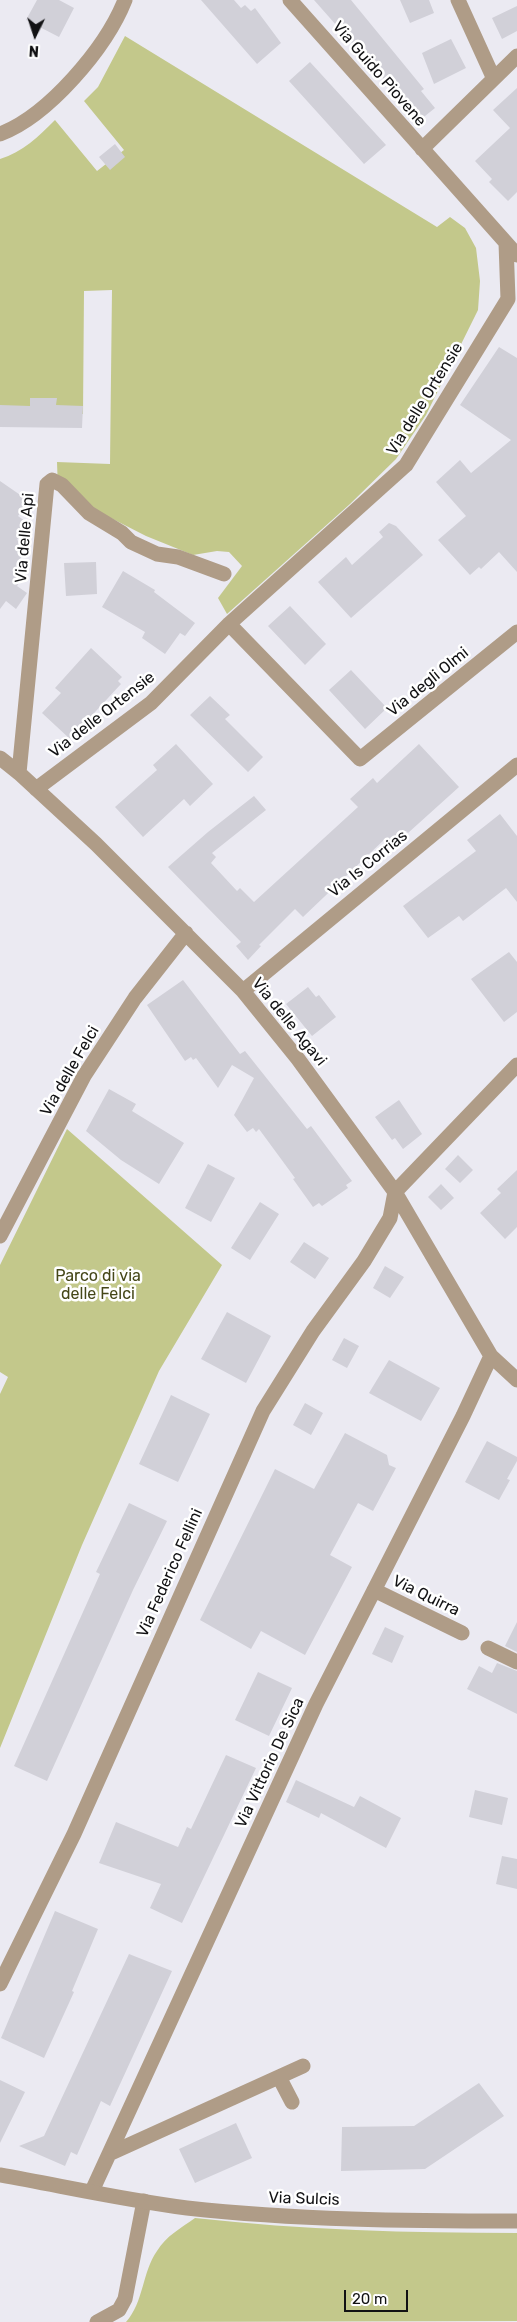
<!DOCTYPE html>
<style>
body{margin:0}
#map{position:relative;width:517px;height:2322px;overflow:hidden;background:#ebeaf2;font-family:Rubik,sans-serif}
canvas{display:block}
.north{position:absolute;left:10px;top:10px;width:50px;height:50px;-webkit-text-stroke:4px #fff;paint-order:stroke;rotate:184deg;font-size:14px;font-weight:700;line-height:20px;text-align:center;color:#121214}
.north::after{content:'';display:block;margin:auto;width:18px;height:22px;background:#121214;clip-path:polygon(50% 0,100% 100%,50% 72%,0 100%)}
.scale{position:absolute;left:344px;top:2290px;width:64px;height:22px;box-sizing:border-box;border:2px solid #121214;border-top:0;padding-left:6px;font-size:15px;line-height:18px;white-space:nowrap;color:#121214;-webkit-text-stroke:4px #fff;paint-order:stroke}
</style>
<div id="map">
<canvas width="517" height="2322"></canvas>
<div class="north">N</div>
<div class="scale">20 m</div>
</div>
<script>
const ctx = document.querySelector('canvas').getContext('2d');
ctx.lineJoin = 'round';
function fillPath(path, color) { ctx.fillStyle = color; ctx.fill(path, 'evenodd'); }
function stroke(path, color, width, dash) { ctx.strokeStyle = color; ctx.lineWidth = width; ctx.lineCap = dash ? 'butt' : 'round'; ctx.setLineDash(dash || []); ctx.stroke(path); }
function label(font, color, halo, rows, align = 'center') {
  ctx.font = font + ' Rubik,sans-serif'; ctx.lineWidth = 5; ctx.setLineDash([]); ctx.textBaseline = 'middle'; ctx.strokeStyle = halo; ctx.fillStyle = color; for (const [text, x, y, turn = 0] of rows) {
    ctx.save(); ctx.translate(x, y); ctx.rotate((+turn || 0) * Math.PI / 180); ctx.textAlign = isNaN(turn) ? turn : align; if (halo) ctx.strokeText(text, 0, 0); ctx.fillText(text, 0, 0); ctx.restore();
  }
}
fillPath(new Path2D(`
 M125 36 437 227 450 217 465 228 476 248 480 281 478 310 426 415 396 459 350 504 227 614 218 598 242 566 229 552 217 551 193 555 146 536 58 491 57 462 110 464 112 290 84 291 83 414H0V159C23 152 38 137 55 120L97 171 124 150 84 101 98 87Z
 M67 1129 222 1265 159 1371 82 1545 0 1748V1394L8 1377 0 1372V1265Z
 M195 2218C302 2230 410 2233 517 2233V2321L126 2322C144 2302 142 2272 157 2251 166 2236 181 2228 195 2218Z`), '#c3c88b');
fillPath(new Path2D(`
 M37 0H59L74 8 59 37 26 20Z
 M201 0H234L241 8 245 5 251 11 255 8 281 43 257 64Z
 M314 0H351L424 89 421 91 435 108 420 120Z
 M400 0H429L434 13 410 23Z
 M517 6V31L502 39 492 18Z
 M451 39 466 68 434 84 422 53Z
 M310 62 386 145 364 164 289 81Z
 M517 88V192L508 201 489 182 492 179 475 161 510 128 493 110Z
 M115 144 125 157 110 170 99 157Z
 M499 347 517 358V572L499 552 481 569 479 567 470 575 438 540 466 516 436 482 460 460 471 473 511 440 460 405Z
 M30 398H57L56 405 83 406 82 428 0 427V405L30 406Z
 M0 481 29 501 18 516 29 524 17 540 28 547 17 563 28 571 17 586 27 593 16 609 6 601 0 609Z
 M389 523 396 526 423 555 351 618 318 582 346 557 352 565 383 537 379 532Z
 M96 562 97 594 66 596 64 563Z
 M123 571 155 590 154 592 195 623 185 636 180 633 165 654 142 638 145 632 102 607Z
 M290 606 326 644 305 665 268 626Z
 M91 648 122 677 118 681 121 684 70 739 42 713 61 693 55 688Z
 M351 670 387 708 365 729 329 690Z
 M210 696 230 715 225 719 263 757 248 772 190 715Z
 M176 744 213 784 190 806 184 799 143 837 115 807 157 770 153 765Z
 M419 744 459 787 408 833 406 831 391 844 386 838 303 917 295 909 259 945 261 946 248 960 236 946 241 942 168 867 208 832 254 796 266 810 212 853 216 857 211 863 237 891 240 888 254 902 358 807 350 799 373 778 377 783Z
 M500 814 517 836V902L506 888 463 921 459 916 428 938 403 906 476 851 467 840Z
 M509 952 517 962V1012L504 1022 471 979Z
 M183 980 240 1054 245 1051 307 1129 311 1126 352 1181 346 1185 348 1188 322 1206 319 1203 313 1207 293 1179 295 1178 259 1129 256 1132 253 1128 247 1132 234 1115 254 1078 232 1065 218 1088 196 1058 193 1060 191 1057 185 1061 147 1005Z
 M308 987 316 997 319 995 336 1017 312 1036 286 1004Z
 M109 1089 136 1104 132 1111 184 1143 159 1184 121 1160 86 1131Z
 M399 1100 422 1134 403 1149 395 1138 392 1140 375 1117Z
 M458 1155 473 1170 460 1183 445 1169Z
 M208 1164 235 1178 211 1222 185 1208Z
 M517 1170V1227L505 1239 480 1213 501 1193 497 1189Z
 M441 1184 454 1198 441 1210 428 1197Z
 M260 1202 279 1214 250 1260 231 1248Z
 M304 1242 329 1258 315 1279 290 1262Z
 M385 1266 404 1277 390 1298 373 1288Z
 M227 1312 271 1336 246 1383 201 1359Z
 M344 1338 359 1346 347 1368 332 1360Z
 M389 1360 440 1388 421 1421 369 1393Z
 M171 1395 210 1414 178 1482 139 1464Z
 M305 1403 323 1413 311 1435 293 1425Z
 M345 1433 387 1455 389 1465 396 1468 373 1511 358 1503 330 1555 352 1567 305 1655 261 1631 251 1649 200 1620 275 1469 314 1489Z
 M487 1441 517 1457V1461L507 1479 510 1480 499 1500 465 1482Z
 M129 1503 167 1521 133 1590 47 1781 14 1766 100 1574 96 1572Z
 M517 1622V1652L505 1646Z
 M385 1627 404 1636 392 1663 372 1654Z
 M497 1663 517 1671V1714L467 1689 479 1666 492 1673Z
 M258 1672 292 1688 269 1736 235 1720Z
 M226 1755 256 1768 182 1923 150 1908 161 1884 99 1863 116 1822 178 1847 187 1827 191 1829Z
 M296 1780 354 1807 360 1796 401 1818 386 1848 321 1813 319 1818 286 1802Z
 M475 1790 508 1798 502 1825 469 1817Z
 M502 1856 517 1859V1889L496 1884Z
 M55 1911 98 1929 72 1991 74 1992 44 2058 1 2038Z
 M129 1954 172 1971 110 2106 101 2101 77 2155 71 2152 65 2166 19 2146 44 2136Z
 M0 2080 25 2092 0 2143Z
 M479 2083 504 2116 425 2169 341 2171 342 2127 414 2126Z
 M236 2123 252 2158 195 2183 179 2149Z`), '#d1d0d8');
stroke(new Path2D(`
 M290 0 517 255
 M458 0 493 77
 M0 134C48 116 106 48 125 0
 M422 149 517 56
 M229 624 360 759 517 632
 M0 758 19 773 96 844 243 991 298 1059 395 1192 491 1356 517 1380
 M19 773 47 484 52 480 62 485 89 513 122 533 131 542 157 554 178 557 224 574
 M36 789 151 703 229 624 406 465 508 299 506 243
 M243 991 517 765
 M0 1236 84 1076 135 998 186 933
 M374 1590 462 1633
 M488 1648 517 1662
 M0 1984 74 1834 263 1411 313 1331 364 1261 390 1218 395 1192 517 1065
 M279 2077 292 2102
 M109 2154 303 2066
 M92 2191 316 1704 463 1416 491 1356
 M97 2322 119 2310 125 2299 144 2201`), '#af9c87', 15);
stroke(new Path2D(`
 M0 2175C62 2186 124 2200 187 2208 296 2220 407 2221 517 2221`), '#af9c87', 15);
label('16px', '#121214', '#fff', [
 ["Via Guido Piovene",379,74,49],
 ["Via delle Ortensie",425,399,-58],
 ["Via delle Api",25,538,-85],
 ["Via degli Olmi",428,682,-39],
 ["Via delle Ortensie",102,715,-38],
 ["Via Is Corrias",368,864,-39],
 ["Via delle Agavi",289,1022,51],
 ["Via delle Felci",70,1071,-60],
 ["Via Federico Fellini",170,1573,-66],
 ["Via Quirra",426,1596,26],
 ["Via Vittorio De Sica",270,1763,-65],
 ["Via Sulcis",304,2199,2]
]);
label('16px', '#454718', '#fff', [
 ["Parco di via",98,1276],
 ["delle Felci",98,1294]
]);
</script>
